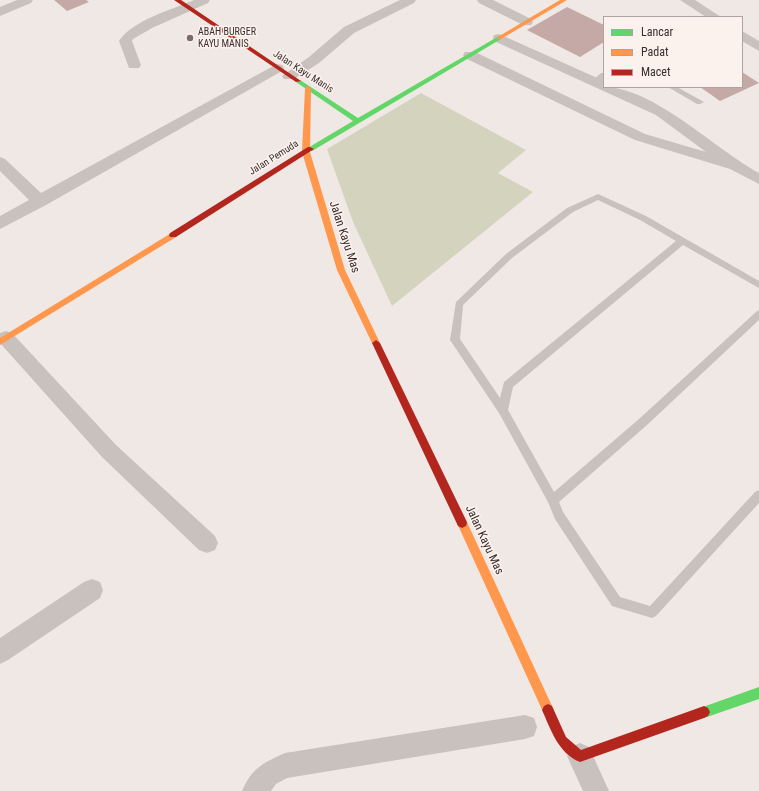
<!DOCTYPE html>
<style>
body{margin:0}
#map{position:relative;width:759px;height:791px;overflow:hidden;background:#f0e8e5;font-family:"Roboto Condensed",sans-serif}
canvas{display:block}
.legend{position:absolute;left:603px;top:16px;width:140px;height:72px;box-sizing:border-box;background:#fbf2ee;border:1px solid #aea3a0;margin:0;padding:5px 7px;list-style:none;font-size:12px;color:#3b2d2b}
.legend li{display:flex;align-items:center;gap:8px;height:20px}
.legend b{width:20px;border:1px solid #aea3a0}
</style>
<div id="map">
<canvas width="759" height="791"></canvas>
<ul class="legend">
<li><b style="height:5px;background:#63d668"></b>Lancar</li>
<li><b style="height:5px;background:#ff974d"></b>Padat</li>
<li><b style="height:5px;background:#b3261e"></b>Macet</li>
</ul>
</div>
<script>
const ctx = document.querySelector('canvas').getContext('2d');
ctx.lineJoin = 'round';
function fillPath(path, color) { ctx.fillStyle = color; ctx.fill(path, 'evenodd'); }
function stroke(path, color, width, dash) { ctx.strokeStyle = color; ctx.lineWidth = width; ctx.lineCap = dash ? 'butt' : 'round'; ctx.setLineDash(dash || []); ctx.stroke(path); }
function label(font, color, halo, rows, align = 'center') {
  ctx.font = font + ' "Roboto Condensed",sans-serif'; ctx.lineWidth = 3; ctx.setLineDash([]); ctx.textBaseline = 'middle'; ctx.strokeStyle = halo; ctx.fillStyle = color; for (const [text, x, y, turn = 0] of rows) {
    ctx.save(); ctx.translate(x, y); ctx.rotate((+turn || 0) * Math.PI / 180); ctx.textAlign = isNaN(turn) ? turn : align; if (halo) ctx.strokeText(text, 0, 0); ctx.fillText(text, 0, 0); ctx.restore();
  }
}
fillPath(new Path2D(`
 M421 93 526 150 498 173 533 192 392 306 353 222 327 149Z`), '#d4d4be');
fillPath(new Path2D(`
 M54 0H86L89 2 67 11Z
 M567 7 604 25V42L580 57 527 30Z
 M742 72 759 83 720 101 700 87H742Z`), '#c4a9a6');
fillPath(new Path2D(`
 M601 73H604V79L599 84H593V80Z
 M668 87H677L704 102 700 104H697Z
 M598 194 646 216 759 281V288L683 245 513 387 508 410 554 492 639 419 756 312 759 310V320L647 425 559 502 563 512 620 597 650 606 755 492 759 490V503L656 616 652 618 612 606 555 519 548 502 499 413 450 340 456 302 506 254 567 208ZM598 200 640 220 676 241 504 382 500 398 460 339 463 305 512 258 573 212Z`), '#c9c1bd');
fillPath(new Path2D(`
 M17 0H33L31 3 0 16V7Z
 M194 0H210L208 3 152 28 133 39 132 41 141 65 139 68H129L119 41C133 20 171 10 194 0Z
 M400 0H416L414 3 354 33 319 63 294 79H284L282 76 309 57 344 27Z
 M477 0H493L531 19 533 22 531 25H523L479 3Z
 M680 0H695L721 17H706Z
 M742 31 759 41V51L742 41Z
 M499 34 604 81V87C653 87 715 149 759 173V184L730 169 635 140 465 58 463 55 465 52H475L645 134 706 152 656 115 494 41 493 38 494 35Z
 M277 64 282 65 284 68 282 71 46 205 0 229V216L29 200 0 171V157L5 159 41 193Z
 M6 331 12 333 116 445 215 536 218 543 215 550 207 553 199 550 102 457 0 343V333Z
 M92 579 100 582 103 590 100 598 8 660 0 664V638L84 582Z
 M525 715 534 718 537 727 534 736 525 739 287 778 276 784 271 791H242C252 768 263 763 285 753Z
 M580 743 589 747 609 791H583L567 756 571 747Z`), '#c9c1bd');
fillPath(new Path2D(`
 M499 36 502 38 501 39 312 151H310L306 149 353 121 296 82V80H300L358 118Z
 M759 687V699L704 718 700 716 698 712 700 708Z`), '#63d668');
fillPath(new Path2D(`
 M560 0H567L501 39 496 38Z
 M308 86 311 88 310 152 345 270 380 343 376 346 372 343 337 270 302 152 305 88Z
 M173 232 176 233 177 235 176 237 0 345V338Z
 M462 518 466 520 552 706 554 710 552 714 548 716 544 714 457 523 458 520Z`), '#ff974d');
fillPath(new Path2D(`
 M174 0H181L301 81 296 82Z
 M308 147H310L314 149 176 237H170L169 235 170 233Z
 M376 340 380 343 466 520 467 523 466 526 462 528 458 526 372 343Z
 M548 704 552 706 566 737 581 750 704 706 708 708 710 712 708 716 704 718 580 762C558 753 551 730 542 710L544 706Z`), '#b3261e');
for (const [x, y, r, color] of [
 [190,38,4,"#7a6e6c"]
]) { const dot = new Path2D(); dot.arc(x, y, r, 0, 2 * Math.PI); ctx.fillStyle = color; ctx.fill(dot); stroke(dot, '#fbf2ee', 1.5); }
label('10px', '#3b2d2b', '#fbf2ee', [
 ["ABAH BURGER",198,32],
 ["KAYU MANIS",198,44]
], 'left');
label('10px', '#3b2d2b', '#fbf2ee', [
 ["Jalan Kayu Manis",303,72,33],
 ["Jalan Pemuda",274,158,-32]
]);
label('12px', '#3b2d2b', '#fbf2ee', [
 ["Jalan Kayu Mas",344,237,72],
 ["Jalan Kayu Mas",484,540,65]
]);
</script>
